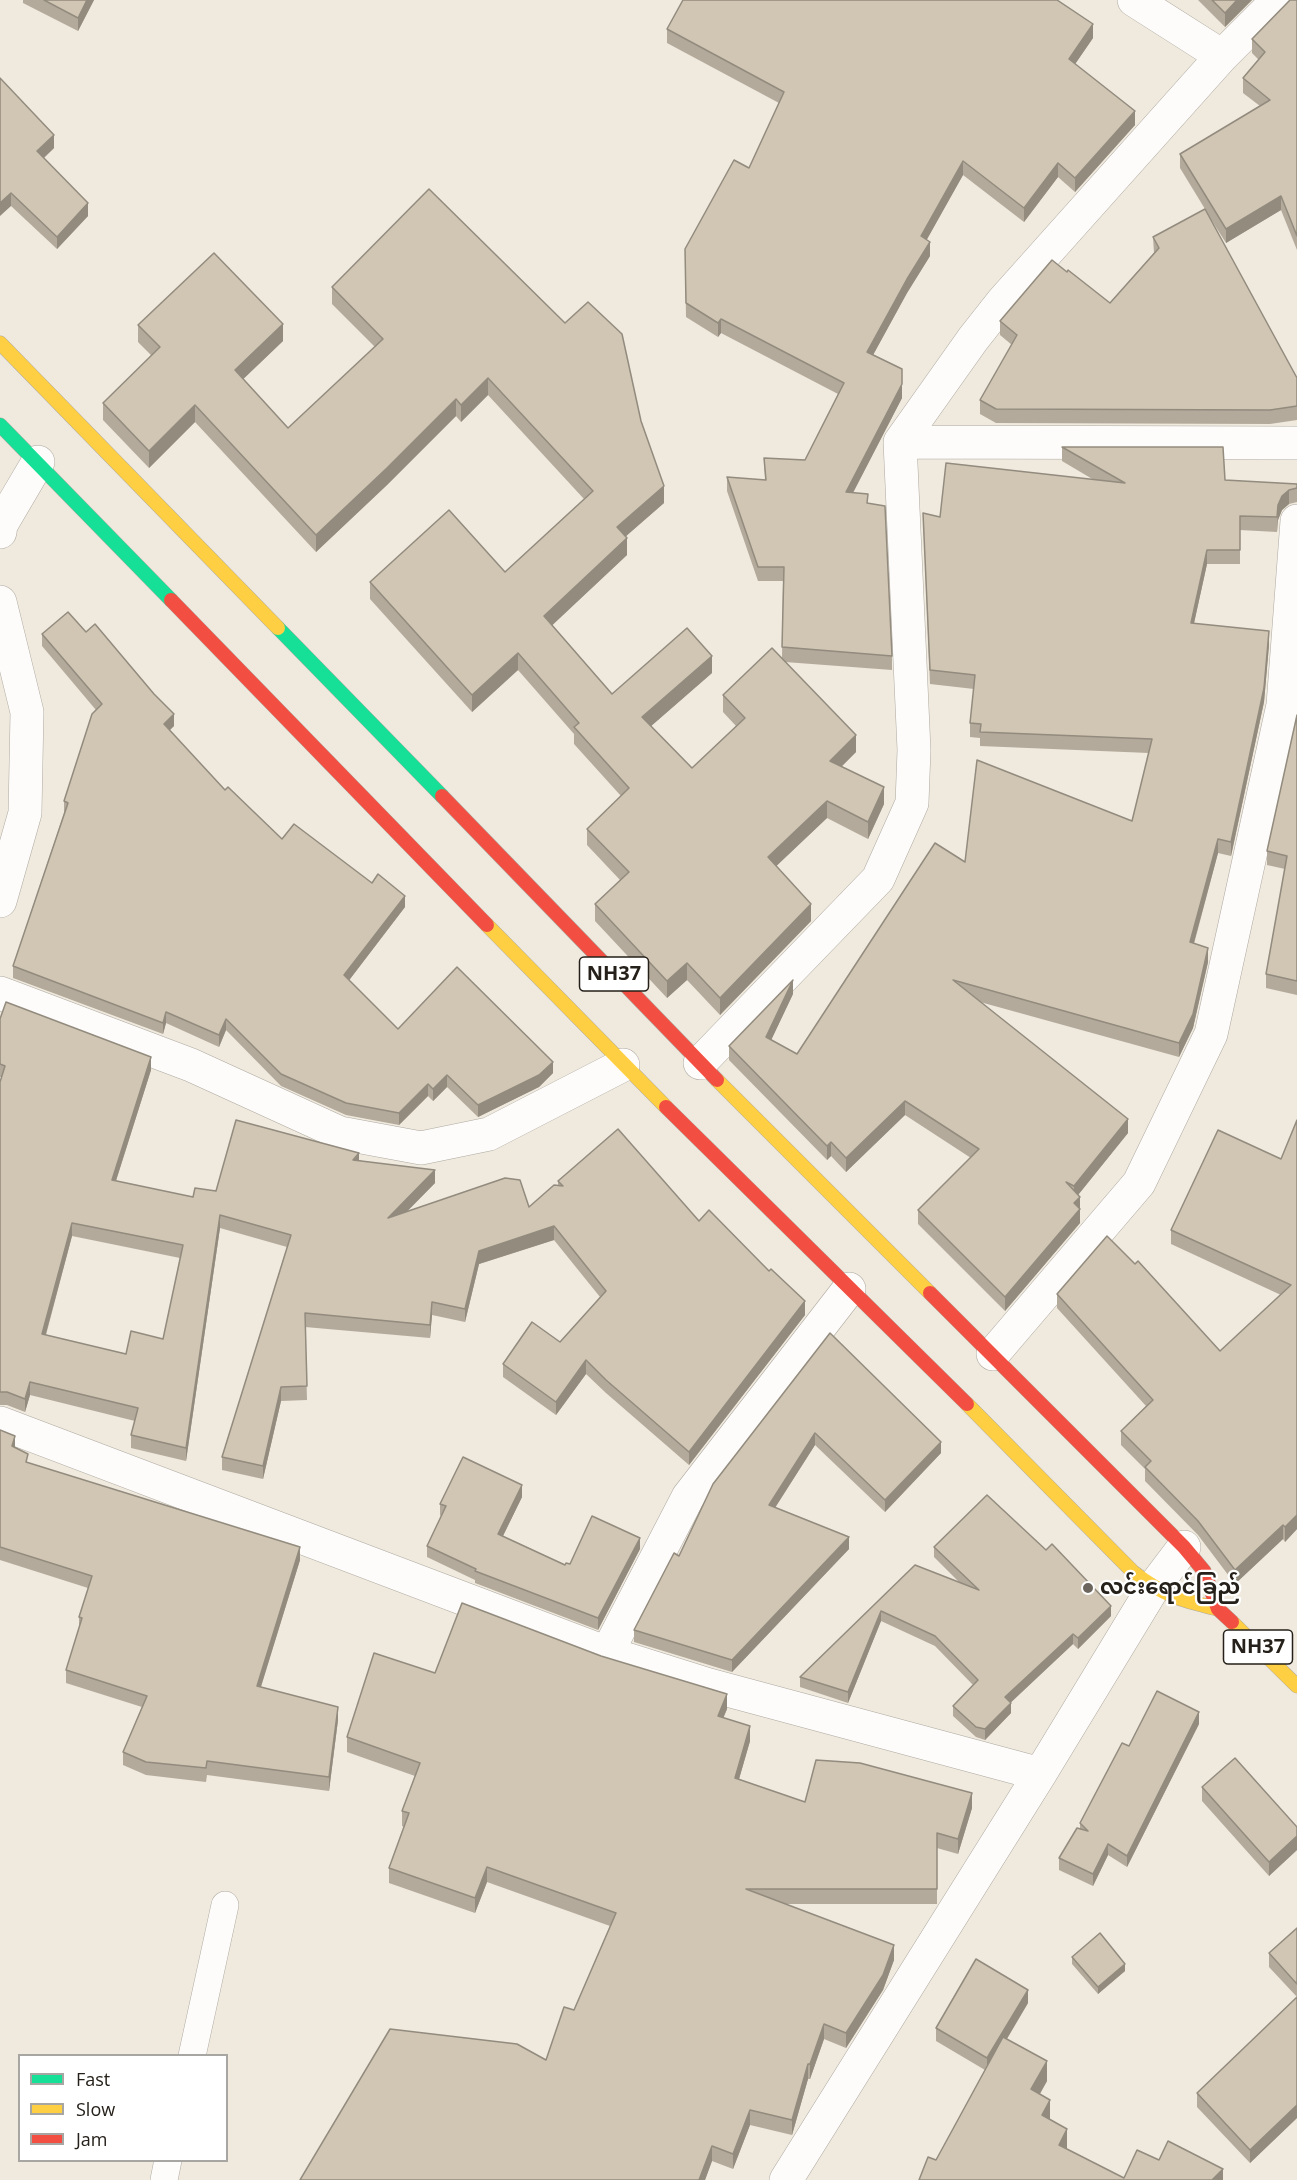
<!DOCTYPE html>
<meta charset="utf-8">
<style>
body{margin:0}
#map{position:relative;width:1297px;height:2180px;overflow:hidden;background:#efe9de;font-family:"Open Sans",sans-serif}
canvas{display:block}
.legend{position:absolute;left:18px;top:2054px;width:210px;height:108px;box-sizing:border-box;background:#fff;border:2px solid #a8a6a3;margin:0;padding:8px 10px;list-style:none;font-size:18px;color:#252019}
.legend li{display:flex;align-items:center;gap:12px;height:30px}
.legend b{width:30px;border:2px solid #a8a6a3}
</style>
<div id="map">
<canvas width="1297" height="2180"></canvas>
<ul class="legend">
<li><b style="height:8px;background:#16e098"></b>Fast</li>
<li><b style="height:8px;background:#ffcf43"></b>Slow</li>
<li><b style="height:8px;background:#f24e42"></b>Jam</li>
</ul>
</div>
<script>
const ctx = document.querySelector('canvas').getContext('2d');
ctx.lineJoin = 'round';
function stroke(path, color, width, dash) { ctx.strokeStyle = color; ctx.lineWidth = width; ctx.lineCap = dash ? 'butt' : 'round'; ctx.setLineDash(dash || []); ctx.stroke(path); }
function fillPath(path, color) { ctx.fillStyle = color; ctx.fill(path, 'evenodd'); }
function label(font, color, halo, rows, align = 'center') {
  ctx.font = font + ' "Open Sans","Noto Sans Myanmar",sans-serif'; ctx.lineWidth = 4.5; ctx.setLineDash([]); ctx.textBaseline = 'middle'; ctx.strokeStyle = halo; ctx.fillStyle = color; for (const [text, x, y, turn = 0] of rows) {
    ctx.save(); ctx.translate(x, y); ctx.rotate((+turn || 0) * Math.PI / 180); ctx.textAlign = isNaN(turn) ? turn : align; if (halo) ctx.strokeText(text, 0, 0); ctx.fillText(text, 0, 0); ctx.restore();
  }
}
const lane = new Path2D(`
 M192 2056 225 1905
 M164 2180 168 2160`);
const street = new Path2D(`
 M1134 0 1222 56
 M900 442 1297 443
 M0 532 1 525 38 462
 M0 602 27 712 25 813 0 901
 M0 993 191 1065 340 1133 421 1148 489 1134 623 1065
 M700 1063 878 879 912 803 914 750 900 442 973 339 1003 301 1222 56 1278 0
 M993 1354 1139 1183 1211 1034 1283 705 1297 521
 M0 1423 607 1653 709 1685 1040 1774
 M607 1653 688 1497 849 1289
 M786 2180 1040 1774 1153 1588 1184 1547`);
const fast = new Path2D(`
 M0 425 171 600
 M278 628 442 796`);
const slow = new Path2D(`
 M0 343 278 628
 M487 925 666 1107
 M717 1080 930 1293
 M967 1404 1133 1572C1164 1596 1181 1600 1218 1609
 M1232 1622 1297 1686`);
const jam = new Path2D(`
 M171 600 487 925
 M442 796 717 1080
 M666 1107 967 1404
 M930 1293 1184 1547 1204 1571 1218 1609 1232 1622`);
stroke(lane, '#aea9a0', 28);
stroke(street, '#aea9a0', 34);
stroke(fast, '#aea9a0', 15);
stroke(slow, '#aea9a0', 15);
stroke(jam, '#aea9a0', 15);
stroke(lane, '#fdfcfa', 27);
stroke(street, '#fdfcfa', 33);
stroke(fast, '#16e098', 14);
stroke(slow, '#ffcf43', 14);
stroke(jam, '#f24e42', 14);
fillPath(new Path2D(`
 M23 0H94L78 31 23 3Z
 M1198 0H1252L1225 27Z
 M1297 0V250L1281 210 1226 243 1207 213 1297 378V420L1270 424 996 423 980 414V400L1012 345 1000 335V321L1067 272 1110 303 1154 253 1153 237 1205 209 1180 168V154L1260 106 1243 93V78L1259 60 1252 53V39Z
 M667 29 1093 38 1075 64 1135 125 1075 192 1058 177 1024 222 963 175 927 239 930 256 907 293 873 355 902 398 853 493 868 503 892 656V670L785 662 856 752 841 767 884 804 868 839 827 818 776 866 811 921 720 1015 687 980 667 998 595 921V904L620 880 587 845V829L621 796 574 744V734L518 670 472 712 370 599V582L505 572 584 499 488 395 461 422 456 416 387 485 316 552 195 422 149 468 103 420V403L152 356 138 342V325L283 341 243 379 288 428 375 347 332 304V287L641 421 664 503 626 536 627 555 552 625 612 694 712 673 651 726 692 768 736 726 723 712V695L782 658 783 581H758L727 491V477L765 480 764 458 805 460 838 394 721 333 718 337 686 317 685 249 749 168 779 103 667 43Z
 M0 78 54 148 44 158 88 216 57 249 11 206Z
 M1062 447 1225 480 1297 484V502L1289 504 1282 510 1278 520 1277 532 1240 530V564H1207L1194 623 1269 645 1264 702 1231 856 1218 853 1194 944 1208 962 1193 1028 1179 1057 980 1002 1128 1133 1078 1195 1080 1197V1223L1005 1311 918 1224V1210L971 1158 905 1115 846 1172 831 1156 827 1160 729 1060V1046L793 994 771 1040 797 1054 965 862 1132 821 1149 753 980 746V738L970 737V723L974 689 930 684 923 513 940 517 1094 480 1062 461Z
 M86 632 174 726 169 730 225 790 282 839 372 883 405 907 349 980 398 1029 553 1073 539 1087 478 1117 447 1087 433 1101 428 1096 399 1125 346 1115 281 1086 226 1030 219 1047 166 1023 163 1034 13 978V966L64 813V801L96 710 42 646V634Z
 M1297 715V995L1266 988V974L1285 869 1267 865V851Z
 M0 1019 151 1070 116 1181 193 1197 359 1160 435 1183 407 1211 529 1207 558 1185V1181L699 1221 805 1315 689 1465 606 1393 586 1374 556 1415 503 1377V1364L560 1342 600 1297 554 1240 479 1264 465 1322 432 1315 430 1338 305 1327 307 1400 281 1401 263 1479 222 1470V1457L287 1247 220 1228 186 1461 131 1448V1435L135 1421 30 1395 25 1412 7 1405H0V1082L2 1077H0ZM72 1236 180 1258 163 1339 126 1354 46 1335Z
 M1297 1120V1529L1285 1542 1283 1539 1235 1584 1198 1535 1145 1481V1469L1121 1445V1431L1146 1406 1057 1308V1294L1220 1351 1281 1295 1171 1244V1230L1281 1159Z
 M830 1333 941 1453 885 1512 815 1445 775 1508 849 1549 732 1672 634 1642V1630Z
 M0 1430 28 1463 300 1560 261 1687 338 1720 329 1791 207 1775 206 1782 146 1775 123 1765V1752L142 1707 66 1683V1670L79 1628V1617L88 1588 0 1560Z
 M522 1497 503 1536 565 1565 640 1549 598 1630 475 1583V1580L427 1557V1546L441 1516 440 1515V1504Z
 M934 1547 1111 1616 1078 1649 1073 1644 1011 1702V1713L985 1740 976 1737 953 1716V1706L973 1685 935 1646 881 1621 848 1703 800 1687V1677L915 1565 960 1583 934 1557Z
 M435 1673 727 1709 723 1718 750 1741 739 1779 805 1802 972 1808 958 1854 937 1848V1904H786L894 1960 883 1990 846 2048 824 2039 810 2079H808L792 2135 750 2125 733 2169 712 2161 705 2180H300L546 2060 574 2010 610 1926 487 1882 475 1913 389 1883V1868L404 1827 402 1826V1811L415 1776 347 1752V1737Z
 M1199 1724 1127 1867 1108 1855 1093 1886 1059 1870V1858L1080 1828V1823L1129 1746Z
 M1202 1787 1297 1836V1850L1269 1876 1202 1801Z
 M1297 1928V2118L1250 2163 1197 2107V2093L1297 1997 1269 1967V1953Z
 M1072 1957 1125 1971 1098 1994 1072 1964Z
 M1028 2003 1007 2039 1047 2081 1040 2094 1050 2120 1067 2150 1124 2178 1159 2160 1223 2180H919L936 2160 985 2070 936 2041V2028Z`), '#b4aa9b');
fillPath(new Path2D(`
 M87 0H94L78 31V18Z
 M1237 0H1252L1225 27V13Z
 M1093 24V38L1069 73V59Z
 M1135 111V125L1075 192V178Z
 M54 135V148L37 164V151Z
 M963 161V175L921 250V236Z
 M1058 163V177L1024 222V208Z
 M11 193V206L0 216V203Z
 M1281 196V210L1226 243V229Z
 M88 203V216L57 249V237Z
 M930 242V256L907 293 867 366V352L907 279Z
 M721 319V333L718 337V323Z
 M283 324V341L235 387V370Z
 M488 378V395L461 422V405Z
 M902 384V398L846 506V492Z
 M456 399V416L387 485 316 552V535Z
 M195 405V422L149 468V451Z
 M664 486V503L617 544V527Z
 M1289 490V504L1282 510 1278 520 1277 532 1278 505 1282 496Z
 M627 538V555L544 633V616Z
 M1207 550V564L1191 637V623Z
 M1269 631V645L1264 702 1231 856V842Z
 M518 653V670L472 712V695Z
 M712 656V673L642 734V717Z
 M174 714V726L164 736V724Z
 M856 735V752L830 778V761Z
 M884 787V804L868 839V822Z
 M827 801V818L768 874V857Z
 M1218 839V853L1190 957V942Z
 M405 896V907L344 987V975Z
 M811 904V921L720 1015V998Z
 M1208 948V962L1193 1028 1179 1057V1043Z
 M687 963V980L667 998V981Z
 M793 980V994L766 1051V1037Z
 M166 1012V1023L163 1034V1023Z
 M226 1019V1030L219 1047V1035Z
 M151 1057V1070L112 1193V1180Z
 M553 1062V1073L539 1087 478 1117V1105Z
 M447 1075V1087L433 1101V1089Z
 M428 1084V1096L399 1125V1113Z
 M905 1101V1115L846 1172V1158Z
 M1128 1119V1133L1074 1200V1186Z
 M831 1142V1156L827 1160V1146Z
 M359 1153V1166L353 1160Z
 M435 1170V1183L388 1231V1218Z
 M1080 1197V1223L1005 1311V1297L1074 1203Z
 M220 1215V1228L186 1461V1448Z
 M72 1223V1236L42 1348V1334Z
 M554 1226V1240L479 1264 465 1322V1309L479 1251Z
 M805 1301V1315L689 1465V1452Z
 M432 1302V1315L430 1338V1325Z
 M586 1360V1374L556 1415V1402Z
 M30 1382V1395L25 1412V1399Z
 M281 1387V1401L263 1479V1466Z
 M815 1433V1445L769 1517V1505Z
 M15 1436V1449L12 1446Z
 M941 1442V1453L885 1512V1500Z
 M522 1485V1497L498 1546V1534Z
 M1297 1515V1529L1285 1542V1527Z
 M1283 1525V1539L1235 1584V1570Z
 M849 1537V1549L732 1672V1660Z
 M640 1538V1549L598 1630V1618Z
 M300 1547V1560L257 1699V1686Z
 M1111 1606V1616L1078 1649V1638Z
 M881 1611V1621L848 1703V1692Z
 M1073 1634V1644L1005 1708V1697Z
 M727 1694V1709L718 1731V1716Z
 M1011 1703V1713L985 1740V1729Z
 M338 1707V1720L329 1791V1777Z
 M1199 1712V1724L1127 1867V1856Z
 M750 1726V1741L735 1793V1778Z
 M972 1793V1808L958 1854V1839Z
 M1297 1836V1850L1269 1876V1862Z
 M1108 1844V1855L1093 1886V1874Z
 M487 1867V1882L475 1913V1898Z
 M894 1945V1960L883 1990 846 2048V2033Z
 M1125 1964V1971L1098 1994V1987Z
 M1028 1990V2003L987 2072V2058Z
 M824 2024V2039L810 2079V2064Z
 M1047 2061V2081L1031 2109V2089Z
 M808 2064V2079L792 2135V2120Z
 M1050 2100V2120L1042 2115Z
 M1297 2105V2118L1250 2163V2150Z
 M750 2110V2125L733 2169V2154Z
 M1067 2129V2150L1059 2145Z
 M712 2146V2161L705 2180H699Z
 M1223 2169V2180H1212Z`), '#928b7e');
const building = new Path2D(`
 M44 0H87L78 18Z
 M683 0H1057L1093 24 1069 59 1135 111 1075 178 1058 163 1024 208 963 161 921 236 930 242 907 279 867 352 902 369V384L846 492 868 494 867 503 885 506 892 656 782 647 784 567H758L727 477 766 480 764 458 805 460 844 383 721 319 718 323 686 303 685 249 734 160 749 168 784 92 667 29Z
 M1212 0H1237L1225 13Z
 M1290 0H1297V236L1281 196 1226 229 1180 154 1270 100 1243 78 1265 52 1252 39Z
 M0 78 54 135 37 151 88 203 57 237 11 193 0 203Z
 M429 189 565 323 588 302 622 334 641 421 664 486 617 527 627 538 544 616 612 694 687 628 712 656 642 717 692 768 745 718 723 695 772 648 856 735 830 761 884 787 868 822 827 801 768 857 811 904 720 998 687 963 667 981 595 904 629 872 587 829 629 788 574 727 579 723 518 653 472 695 370 582 449 510 505 572 593 491 488 378 461 405 456 399 387 468 316 535 195 405 149 451 103 403 160 347 138 325 214 253 283 324 235 370 288 428 383 339 332 287Z
 M1205 209 1297 378V406L1270 410 996 409 980 400 1017 335 1000 321 1052 260 1067 272 1068 270 1110 303 1159 248 1153 237Z
 M1062 447H1223L1225 480 1297 484V488L1289 490 1282 496 1278 505 1277 517 1240 516V550H1207L1191 623 1269 631 1264 688 1231 842 1218 839 1190 942 1208 948 1193 1014 1179 1043 953 980 1128 1119 1074 1186 1066 1182 1080 1197 1074 1203 1080 1209 1005 1297 918 1210 979 1149 905 1101 846 1158 831 1142 827 1146 729 1046 793 980 766 1037 797 1054 935 843 965 862 977 760 1132 821 1152 739 980 732 981 724 970 723 975 675 930 670 923 513 940 517 946 463 1125 483Z
 M68 612 86 632 95 624 154 694 174 714 164 724 225 790 228 787 282 839 294 824 372 883 378 874 405 896 344 975 398 1029 457 967 553 1062 539 1075 478 1105 447 1075 433 1089 428 1084 399 1113 346 1103 281 1074 226 1019 219 1035 166 1012 163 1023 13 966 68 803 64 801 92 714 102 704 42 634Z
 M1297 715V981L1266 974 1287 856 1267 851Z
 M6 1002 151 1057 112 1180 193 1197 195 1188 216 1191 236 1120 359 1153 353 1160 435 1170 388 1218 505 1178 520 1180 529 1207 554 1185 563 1186 558 1181 618 1129 699 1221 709 1210 769 1271 771 1269 805 1301 689 1452 606 1380 586 1360 556 1402 503 1364 532 1322 560 1342 606 1291 554 1226 479 1251 465 1309 432 1302 430 1325 305 1313 307 1386 281 1387 263 1466 222 1457 291 1235 220 1215 186 1448 131 1435 138 1408 30 1382 25 1399 7 1392H0V1082L5 1066 0 1064V1019ZM72 1223 183 1245 163 1339 131 1331 126 1354 42 1334Z
 M1297 1120V1515L1285 1527 1283 1525 1235 1570 1198 1521 1145 1467 1151 1461 1121 1431 1153 1400 1057 1294 1107 1236 1135 1264 1138 1261 1220 1351 1291 1285 1171 1230 1218 1130 1281 1159Z
 M830 1333 941 1442 885 1500 815 1433 769 1505 849 1537 732 1660 634 1630 674 1553 679 1556 713 1484Z
 M0 1430 15 1436 12 1446 28 1454 26 1462 300 1547 257 1686 338 1707 329 1777 207 1761 206 1768 146 1762 123 1752 147 1696 66 1670 82 1618 79 1617 92 1576 0 1547Z
 M463 1457 522 1485 498 1534 565 1565 566 1563 570 1564 592 1516 640 1538 598 1618 475 1571 476 1569 427 1546 446 1506 440 1504Z
 M987 1495 1046 1550 1052 1544 1111 1606 1078 1638 1073 1634 1005 1697 1011 1703 985 1729 976 1727 953 1706 978 1680 935 1636 881 1611 848 1692 800 1677 915 1565 979 1590 934 1547Z
 M462 1603 601 1656 727 1694 718 1716 750 1726 735 1778 805 1802 816 1760 860 1763 972 1793 958 1839 937 1833V1889H746L894 1945 883 1975 846 2033 824 2024 810 2064H808L792 2120 750 2110 733 2154 712 2146 699 2180H300L390 2029 517 2044 546 2060 564 2007 574 2010 616 1913 487 1867 475 1898 389 1868 409 1813 402 1811 420 1763 347 1737 374 1653 435 1673Z
 M1157 1691 1199 1712 1127 1856 1108 1844 1093 1874 1059 1858 1077 1828 1088 1831 1080 1823 1122 1743 1129 1746Z
 M1235 1758 1297 1827V1836L1269 1862 1202 1787Z
 M1297 1928V1984L1269 1953Z
 M1100 1933 1125 1964 1098 1987 1072 1957Z
 M976 1959 1028 1990 987 2058 936 2028Z
 M1297 1997V2105L1250 2150 1197 2093Z
 M1003 2037 1047 2061 1031 2089 1050 2100 1042 2115 1067 2129 1059 2145 1124 2178 1137 2150 1159 2160 1168 2141 1223 2169 1212 2180H919L928 2157 936 2160Z`);
fillPath(building, '#d1c6b4');
stroke(building, '#928b7e', 1.5);
for (const [x, y, r, color] of [
 [1088,1588,6,"#6c665e"]
]) { const dot = new Path2D(); dot.arc(x, y, r, 0, 2 * Math.PI); ctx.fillStyle = color; ctx.fill(dot); stroke(dot, '#fff', 2); }
for (const [x, y, w] of [
 [614,974,69],
 [1258,1647,69]
]) { const box = new Path2D(); box.roundRect(x - w / 2, y - 17, w, 34, 4.5); ctx.fillStyle = '#fff'; ctx.fill(box); stroke(box, '#252019', 1.5); }
label('bold 20px', '#252019', null, [
 ["NH37",614,974],
 ["NH37",1258,1647]
]);
label('bold 21px', '#252019', '#fff', [
 ["လင်းရောင်ခြည်",1100,1588]
], 'left');
</script>
